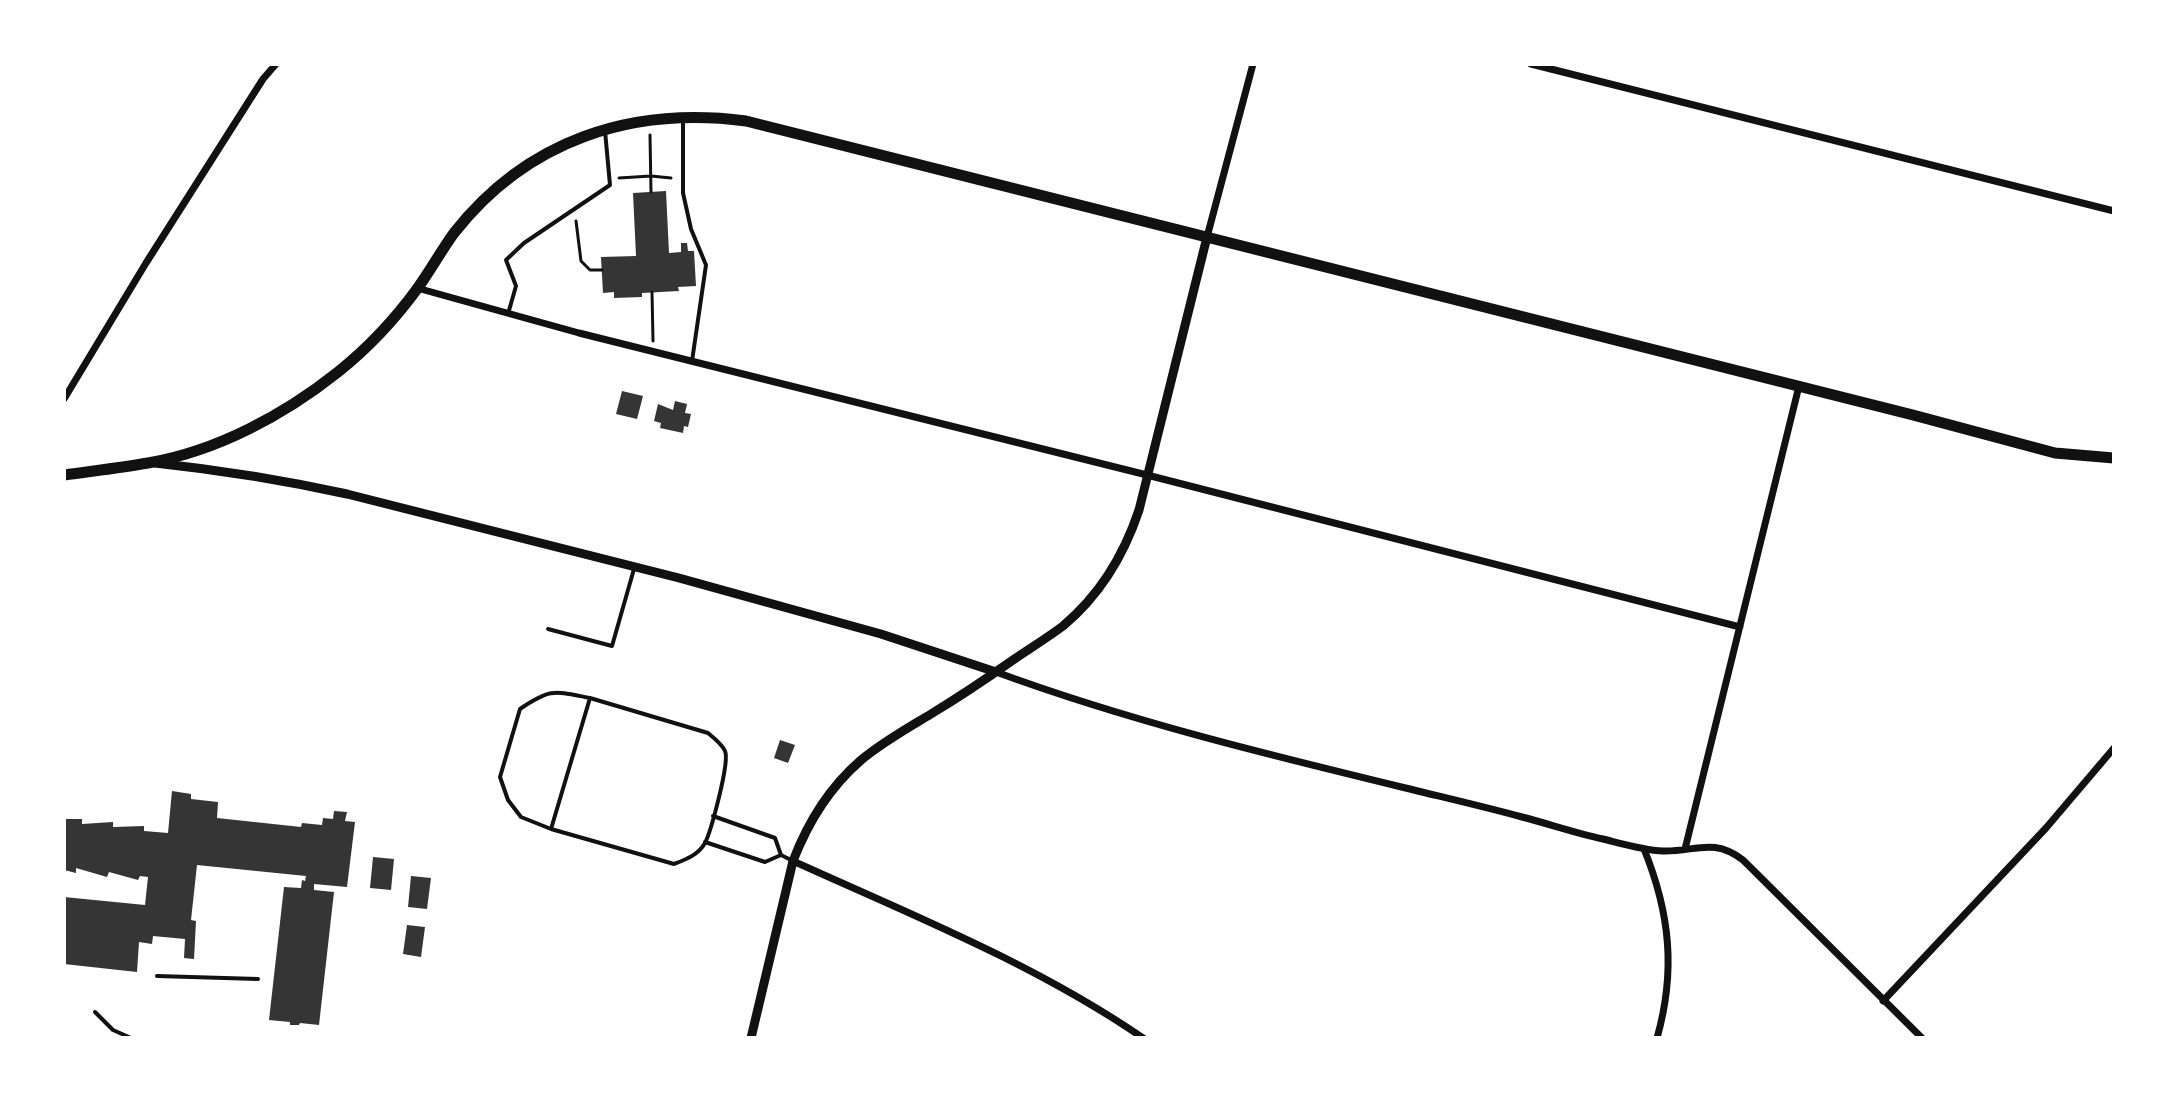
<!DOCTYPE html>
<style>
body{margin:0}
#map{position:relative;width:2178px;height:1102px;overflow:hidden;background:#fff;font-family:"Nunito Sans",sans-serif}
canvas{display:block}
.frame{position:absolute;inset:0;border:66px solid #fff;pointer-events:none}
</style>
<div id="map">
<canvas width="2178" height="1102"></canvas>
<div class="frame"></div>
</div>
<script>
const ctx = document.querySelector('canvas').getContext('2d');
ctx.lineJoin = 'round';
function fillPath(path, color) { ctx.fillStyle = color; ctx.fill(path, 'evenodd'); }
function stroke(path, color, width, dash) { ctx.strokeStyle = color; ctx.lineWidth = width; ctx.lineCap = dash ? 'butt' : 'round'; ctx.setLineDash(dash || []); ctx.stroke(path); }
fillPath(new Path2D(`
 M666 191 669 253 681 252V243H687L688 251H694L696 286 678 287 679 291 642 293V297L614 298V292L603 293 601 257 636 256 633 193Z
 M622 391 643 396 637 419 616 414Z
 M675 401 687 404 685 413 691 414 688 427 684 426 683 433 660 428 661 423 654 421 658 404 673 410Z
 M780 740 795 745 788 763 774 758Z
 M172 791 191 794V799L218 802 217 818 301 827 302 823 322 825 323 818 333 819 334 811 347 812 345 821 355 822 347 887 314 884V890L334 892 319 1025 300 1023 299 1025H290V1022L269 1020 284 887 301 888 302 880 305 881 306 876 197 865 191 920 196 921 194 959 184 958 185 939 153 936 152 944 139 942 137 972 64 964V897L145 905 148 877 140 876 138 880 109 872 107 877 76 868V873L64 870V819H82V824L113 822V827L144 826V831L168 833Z
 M373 857 394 859 391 890 370 888Z
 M411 876 431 878 427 909 408 907Z
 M407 925 425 927 421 957 403 954Z`), '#353535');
stroke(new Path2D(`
 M650 135 651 192
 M619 178 651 176 671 178
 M576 221 581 261 590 270H602
 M652 292 653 341`), '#111', 3);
stroke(new Path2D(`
 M683 119V193L691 229 706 265 692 361
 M508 314 516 286 506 260 524 243 610 185 605 131
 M548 629 612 646 634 569
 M590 698 708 733C714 738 722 744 725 751 730 762 711 831 705 843 698 855 687 859 674 864L551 829Z
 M713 816 775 838 781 855 793 861
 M551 829 521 817 508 800 500 777 520 709C551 688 554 691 590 698
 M705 842 765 862 781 855
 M157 976 258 979
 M95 1012 113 1030 131 1038`), '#111', 4);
stroke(new Path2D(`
 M1531 64 2114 211
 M1207 237 1253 64
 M417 288 579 333 1147 475 1740 627
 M64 399 146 263 263 79 276 64
 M996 672C1135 723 1278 757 1422 792 1455 800 1489 808 1522 817 1549 824 1576 833 1603 839 1623 844 1643 850 1663 851 1695 852 1713 837 1743 860L1922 1038
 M1644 849C1670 913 1676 971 1657 1038
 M1685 849 1799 386
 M793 861C912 915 1035 964 1143 1038
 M1883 1001 2046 828 2114 748`), '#111', 7);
stroke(new Path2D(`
 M155 463C220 470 283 480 347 494L679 578 881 634 996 672
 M751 1038 793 861C808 822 829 788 860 761 881 743 908 728 931 714 959 697 986 679 1013 660 1029 649 1047 638 1063 626 1100 595 1124 555 1139 510L1207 237`), '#111', 9);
stroke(new Path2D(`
 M64 475C92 471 120 468 148 463 217 451 284 415 338 372 368 348 395 319 417 289 430 271 441 251 454 233 527 140 631 106 746 121L1913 415 2055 453 2114 458`), '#111', 11);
</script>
